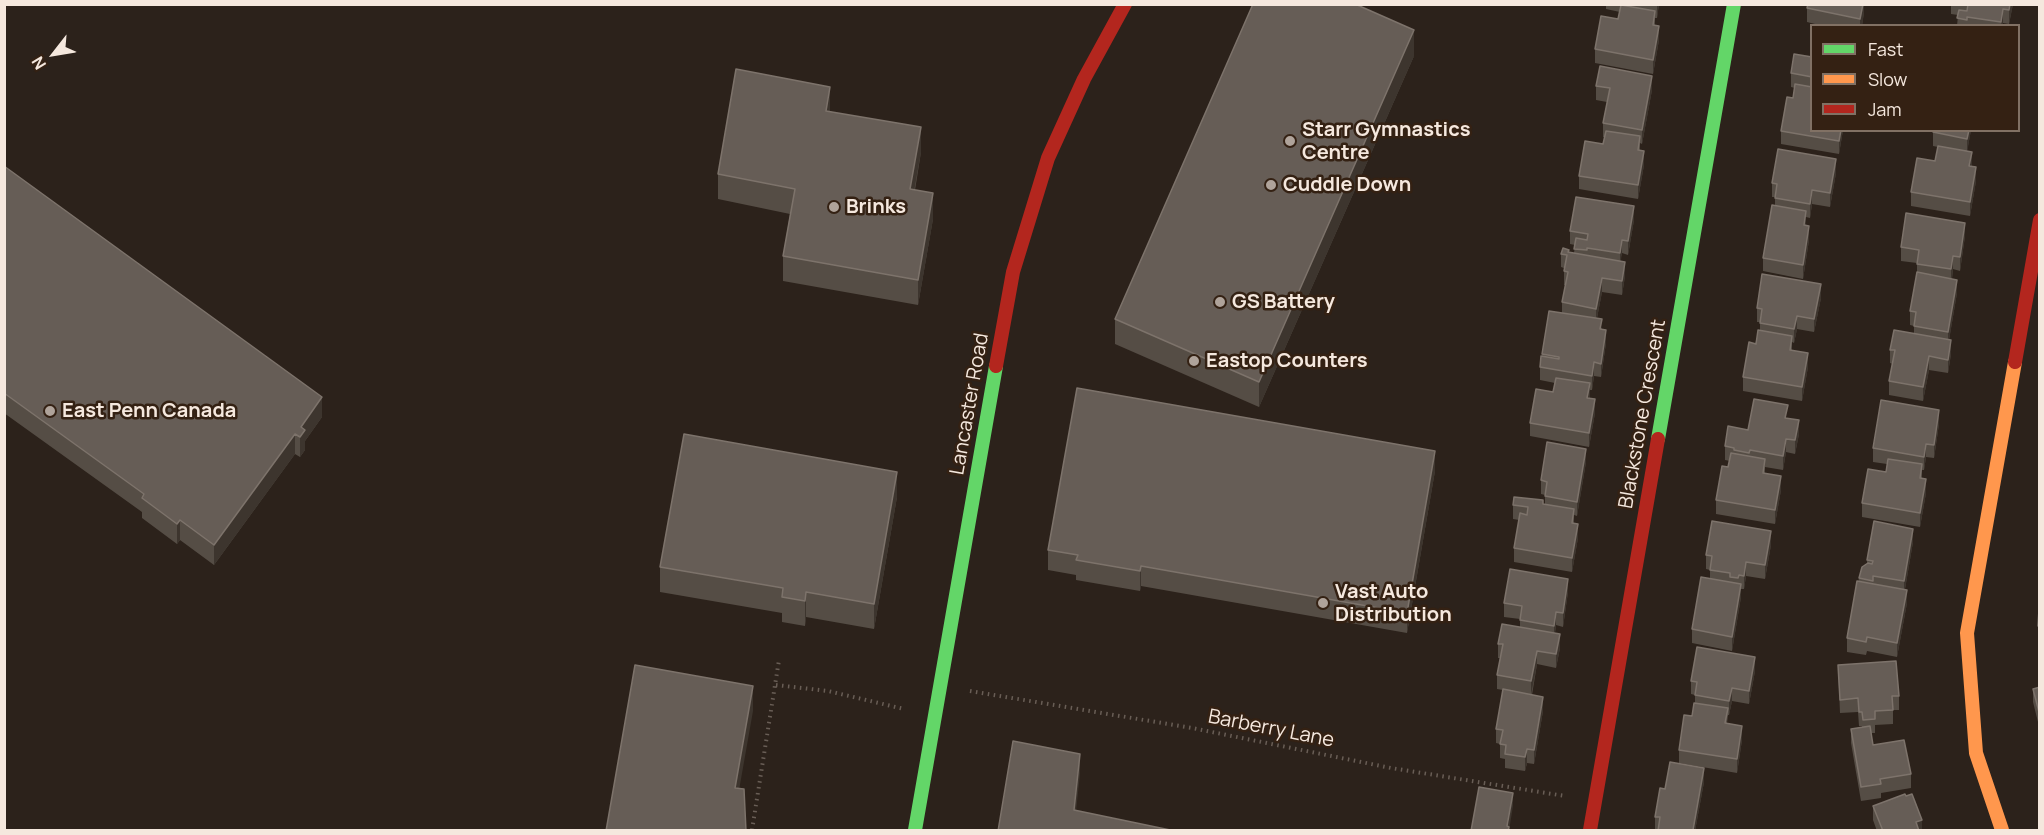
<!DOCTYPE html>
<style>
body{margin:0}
#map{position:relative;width:2044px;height:835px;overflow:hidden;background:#2c221b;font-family:Manrope,sans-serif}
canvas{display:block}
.frame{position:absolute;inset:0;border:6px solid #f5e8de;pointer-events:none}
.legend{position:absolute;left:1810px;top:24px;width:210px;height:108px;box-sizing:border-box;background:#342113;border:2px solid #817164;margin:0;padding:8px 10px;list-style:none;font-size:18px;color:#f5e8de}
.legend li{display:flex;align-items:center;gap:12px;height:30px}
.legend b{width:30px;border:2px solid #817164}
.north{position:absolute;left:24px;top:24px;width:60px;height:60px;-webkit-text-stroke:4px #342113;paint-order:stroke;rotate:239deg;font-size:16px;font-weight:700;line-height:24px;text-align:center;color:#f5e8de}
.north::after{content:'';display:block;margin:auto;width:21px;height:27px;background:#f5e8de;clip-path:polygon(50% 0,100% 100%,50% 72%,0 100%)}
</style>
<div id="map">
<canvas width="2044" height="835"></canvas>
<div class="frame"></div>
<ul class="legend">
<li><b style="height:8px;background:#63d668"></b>Fast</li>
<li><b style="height:8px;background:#ff974d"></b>Slow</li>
<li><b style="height:8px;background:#b3261e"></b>Jam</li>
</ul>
<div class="north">N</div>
</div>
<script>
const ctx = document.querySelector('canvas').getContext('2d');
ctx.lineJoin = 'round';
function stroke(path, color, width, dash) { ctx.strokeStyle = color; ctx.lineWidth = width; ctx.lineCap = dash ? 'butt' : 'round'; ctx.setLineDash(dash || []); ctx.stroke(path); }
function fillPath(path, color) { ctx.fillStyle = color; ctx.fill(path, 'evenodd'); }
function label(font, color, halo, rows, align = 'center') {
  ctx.font = font + ' Manrope,sans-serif'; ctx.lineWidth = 5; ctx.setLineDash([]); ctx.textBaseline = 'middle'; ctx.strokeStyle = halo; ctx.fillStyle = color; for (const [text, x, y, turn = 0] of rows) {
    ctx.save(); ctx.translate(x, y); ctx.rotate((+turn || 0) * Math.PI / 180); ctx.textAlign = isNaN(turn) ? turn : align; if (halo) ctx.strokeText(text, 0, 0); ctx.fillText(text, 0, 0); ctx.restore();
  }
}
stroke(new Path2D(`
 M776 685 828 691 904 709
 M970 691 1192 728 1391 768 1565 796
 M752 830 779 660`), '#695e56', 4, [1.5, 4.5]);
stroke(new Path2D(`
 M1658 439 1734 4
 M915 830 996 366`), '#63d668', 14);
stroke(new Path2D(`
 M2002 830 1976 753 1967 633 2015 362`), '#ff974d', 14);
stroke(new Path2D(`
 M2015 362 2040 220
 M996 366 1013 272 1048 158 1084 79 1125 4
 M1590 830 1658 439`), '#b3261e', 14);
fillPath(new Path2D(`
 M1606 4H1659L1657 18H1655V26L1659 40 1653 74 1595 63V49L1618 19 1620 12 1606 9Z
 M1864 4V12L1862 26H1823L1807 22V8Z
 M1951 4H2013L2009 24 2003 23V26H1957L1958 15 1951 14Z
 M1414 56 1259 407 1115 344V319Z
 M1812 57V130H1843L1839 154 1781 144V131L1793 98 1795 88 1791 87V73Z
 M1596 86 1652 90 1642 144 1640 143V150L1644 165 1638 199 1579 189V176L1603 144 1605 137H1603V123L1607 102 1596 100Z
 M830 111 921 152 915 190 933 219 918 305 783 281V256L790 214 718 199V174Z
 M1971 130 1967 151 1976 181 1970 216 1911 206V192L1935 161 1938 147 1933 146V132Z
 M4 166 322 417 305 441V450L300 457 295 454 214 565 180 540 177 544 142 518V512L4 413Z
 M1836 173 1830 207 1812 204 1810 218 1806 217V226L1809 240 1803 279 1763 271V258L1775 205V197H1772V183Z
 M1634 220 1628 255 1622 253 1620 261 1625 276 1622 295 1602 292 1597 318 1602 329 1606 343 1601 377 1594 376 1592 390H1590V398L1595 413 1589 447 1530 436V423L1553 392 1555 383 1540 380V367L1549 311 1562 313V302L1566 285H1564V268L1561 267V254L1569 252 1574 253 1575 245 1570 244V231Z
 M1965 236 1960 271 1953 269 1952 279 1957 293 1949 340 1951 354 1948 373 1929 370 1923 401 1889 395V381L1893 364 1890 363V350L1914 334V326L1910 325V311L1917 277V263L1901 261V247Z
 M1821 298 1814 332 1797 329 1794 343 1792 342V350L1808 367 1802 401 1743 391V377L1760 330V322H1757V308Z
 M1788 418 1799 434 1795 454 1786 452 1783 470 1765 467V474L1781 490 1775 524 1716 514V500L1728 467 1730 461 1725 460V446L1748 430Z
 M1939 424 1934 458 1926 457 1924 470H1922V478L1926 493 1920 527 1862 517V503L1886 472 1887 464 1873 462V448Z
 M1586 462 1577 516 1574 515V523L1578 538 1572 572 1514 562V548L1519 520 1513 519V505L1545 504V495L1541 494V480Z
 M1435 471 1407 633 1141 586 1140 591 1076 580V575L1048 570V550Z
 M897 497 874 629 806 617 805 626 782 622V613L660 592V567Z
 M1913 542 1905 589 1907 603 1897 657 1867 651 1866 655 1847 652V638L1859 578 1867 564V560Z
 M1771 545 1765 579 1746 576 1744 589H1741V597L1732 651 1692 643V629L1710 578V570L1706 569V555Z
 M1568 592 1563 627 1556 625 1555 633 1560 648 1556 668 1537 664 1532 695 1543 711 1534 764 1527 763 1525 771 1505 768V759L1500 758V744L1496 743V729L1503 690 1497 689V675L1500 658H1498V644L1520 627V619L1504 617V603Z
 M2040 609V640H2038V626Z
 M1838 665 1899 696V710H1893V724L1875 725V733H1871L1873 745 1911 774V788L1881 793V798L1861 801 1851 743V729L1862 727V726H1859L1858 712 1840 713Z
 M1755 671 1749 704 1732 701 1729 715H1728L1727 723 1742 740 1737 773 1679 763V750L1692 716 1695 703V695L1691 694V681Z
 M2040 687V730L2033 702V689Z
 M1704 782 1695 831 1655 830V817L1665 789Z
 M1873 806 1922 831H1877L1873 820Z`), '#554d45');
fillPath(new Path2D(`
 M1657 4H1659L1657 18Z
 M1863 4H1864V12L1862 26H1860V19Z
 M2010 4H2013L2009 24V10Z
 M2003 9V26H2001Z
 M1659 26V40L1653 74V60Z
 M1414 30V56L1259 407V382Z
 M1652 76V90L1642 144V130Z
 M830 87V113L826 111Z
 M921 127V152L910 214V189Z
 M1841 130H1843L1839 154V141Z
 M1969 130H1971L1967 153V139Z
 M1644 151V165L1638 199V185Z
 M1972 152V166L1969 180V166Z
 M1836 159V173L1830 207V193Z
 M1976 167V181L1970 216V202Z
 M1812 190V204L1810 218V204Z
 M933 193V219L918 305V280Z
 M1634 206V220L1628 255V241Z
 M1806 211V225L1804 239V225Z
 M1965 223V236L1960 271V257Z
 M1809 226V240L1803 279V265Z
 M1622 240V253L1620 267V253Z
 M1953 256V269L1951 283V269Z
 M1625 262V276L1622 295V281Z
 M1602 278V292L1596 323V309Z
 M1957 280V293L1948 346V332Z
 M1821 284V298L1814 332V319Z
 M1797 316V329L1794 343V329Z
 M1606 330V343L1601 377V364Z
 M1951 340V354L1948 373V360Z
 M1808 353V367L1802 401V387Z
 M1929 356V370L1923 401V387Z
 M1594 362V376L1592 390V376Z
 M1590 383V397L1587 412V398Z
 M322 397V417L305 441V450L300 457V437L301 427Z
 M1595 399V413L1589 447V433Z
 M1939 410V424L1934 458V445Z
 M1799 420V434L1795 454V440Z
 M295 434V454L214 565V545Z
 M1786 439V452L1783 470V456Z
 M1926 444V457L1924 470V457Z
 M1586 449V462L1577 516V502Z
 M1435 451V471L1407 633V613Z
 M897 472V497L874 629V604Z
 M1781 476V490L1775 524V510Z
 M1926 479V493L1920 527V513Z
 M180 520V540L177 544V524Z
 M1578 524V538L1572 572V558Z
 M1913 529V542L1904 595V581Z
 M1771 531V545L1765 579V565Z
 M1746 562V576L1744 589V576Z
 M1141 566V586L1140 591V571Z
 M1568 579V592L1563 627V613Z
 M1741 584V597L1732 651V637Z
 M1907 590V603L1897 657V643Z
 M806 592V617L805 626V601Z
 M1556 612V625L1554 639V626Z
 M1560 634V648L1556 668V654Z
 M1537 651V664L1531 695V681Z
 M1755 657V671L1749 704V691Z
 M753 686V711L735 813V788Z
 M1732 688V701L1729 715V701Z
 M1543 697V711L1534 764V750Z
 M1742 726V740L1737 773V759Z
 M1527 749V763L1525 771V757Z
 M1080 754V774L1074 830V810Z
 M1704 768V782L1695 831H1693Z
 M1513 793V806L1509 831H1507Z
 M1922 820V831H1916V822Z`), '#3d352e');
const building = new Path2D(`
 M1253 4H1355L1414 30 1259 382 1115 319Z
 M1808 4H1863L1860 19 1807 8Z
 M1968 4H2010L2009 10 2003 9 2001 22 1967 17V20L1957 18 1959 10 1967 11Z
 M1621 5 1655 11 1653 25 1659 26 1653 60 1595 49 1601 16 1618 19Z
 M1794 54 1812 57V77L1791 73Z
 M1600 66 1652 76 1642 130 1603 123 1610 88 1596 86Z
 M736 69 830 87 826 111 921 127 910 189 933 193 918 280 783 256 795 189 718 174Z
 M1795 84 1812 87V130H1841L1839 141 1781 131 1787 97 1793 98Z
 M1933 130H1969L1967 139 1933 132Z
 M1606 131 1640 136 1638 150 1644 151 1638 185 1579 176 1585 141 1603 144Z
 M1938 146 1972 152 1969 166 1976 167 1970 202 1911 192 1917 158 1935 161Z
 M1778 149 1836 159 1830 193 1812 190 1810 204 1775 198 1777 184 1772 183Z
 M4 166 322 397 301 427 305 430 300 437 295 434 214 545 180 520 177 524 142 498 144 494 4 393Z
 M1576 197 1634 206 1628 241 1622 240 1620 253 1587 248V250L1574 249 1576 238 1587 240 1588 234 1570 231Z
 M1772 205 1806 211 1804 225 1809 226 1803 265 1763 258Z
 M1906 213 1965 223 1960 257 1953 256 1951 269 1917 264 1919 250 1901 247Z
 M1563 248 1569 250 1568 252 1625 262 1622 281 1602 278 1596 309 1562 302 1568 272 1564 271 1567 255 1561 254Z
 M1917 272 1957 280 1948 332 1914 326 1916 312 1910 311Z
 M1762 274 1821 284 1814 319 1797 316 1794 329 1760 323 1762 309 1757 308Z
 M1549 311 1602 319 1600 329 1606 330 1601 364 1594 362 1592 376 1540 367 1541 356 1559 359V357L1542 354Z
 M1758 330 1792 336 1790 350 1808 353 1802 387 1743 377 1749 342 1756 344Z
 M1894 330 1951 340 1948 360 1929 356 1923 387 1889 381 1895 350H1890Z
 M1556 378 1590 383 1587 398 1595 399 1589 433 1530 423 1536 389 1553 392Z
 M1077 388 1435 451 1407 613 1141 566 1140 571 1076 560 1078 555 1048 550Z
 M1754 399 1788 405 1785 418 1799 420 1795 440 1786 439 1783 456 1750 450 1749 453 1734 450V448L1725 446 1728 426 1748 430Z
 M1881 400 1939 410 1934 445 1926 444 1924 457 1873 448Z
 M684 434 897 472 874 604 806 592 805 601 782 597 783 588 660 567Z
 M1547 442 1586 449 1577 502 1545 496 1547 482 1541 480Z
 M1731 453 1765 459 1763 473 1781 476 1775 510 1716 500 1722 466 1728 467Z
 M1888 459 1922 464 1920 478 1926 479 1920 513 1862 503 1868 469 1886 472Z
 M1514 497 1543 500V504L1574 509 1572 523 1578 524 1572 558 1514 548 1520 513 1527 515 1528 507 1513 505Z
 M1712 521 1771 531 1765 565 1746 562 1744 576 1739 575 1738 578 1730 577V573L1710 570 1712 556 1706 555Z
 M1874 521 1913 529 1904 581 1873 576V581L1859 578 1862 567 1868 563 1872 564 1873 561 1867 560Z
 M1510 569 1568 579 1563 613 1556 612 1554 626 1520 620 1522 606 1504 603Z
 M1701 577 1741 584 1732 637 1692 629Z
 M1857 581 1907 590 1897 643 1867 637 1866 642 1847 638Z
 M2039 609H2040V626H2038Z
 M1502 624 1560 634 1556 654 1537 651 1531 681 1497 675 1503 644H1498Z
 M1697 647 1755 657 1749 691 1732 688 1729 701 1695 695 1697 682 1691 681Z
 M1896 661 1899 696H1892L1893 710 1875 711V719L1863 720 1862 712H1859L1858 698 1840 700 1838 665Z
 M635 665 753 686 735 788 744 789 746 831H606Z
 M2040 687V716L2033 689Z
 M1503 689 1543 697 1534 750 1527 749 1525 757 1505 754 1506 745 1500 744 1503 730 1496 729Z
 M1694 703 1728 708 1725 723 1742 726 1737 759 1679 750 1684 715 1692 716Z
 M1870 726 1873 745 1904 740 1911 774 1880 779 1881 784 1861 787 1851 729Z
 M1013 741 1080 754 1074 810 1175 831H998Z
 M1670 762 1704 768 1693 830 1695 831H1658L1660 817H1655L1660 788 1665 789Z
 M1479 787 1513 793 1507 826 1509 827 1508 831H1471Z
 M1905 794 1906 796 1912 794 1922 820 1916 822 1919 831H1883L1873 806Z`);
fillPath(building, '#665d56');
stroke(building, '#7d736b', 1.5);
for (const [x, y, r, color] of [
 [1290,141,6,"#afa39a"],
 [1271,185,6,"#afa39a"],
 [834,207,6,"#afa39a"],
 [1220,302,6,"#afa39a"],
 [1194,361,6,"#afa39a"],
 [50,411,6,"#afa39a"],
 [1323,603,6,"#afa39a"]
]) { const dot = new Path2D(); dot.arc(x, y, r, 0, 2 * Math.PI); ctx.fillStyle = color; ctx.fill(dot); stroke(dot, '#342113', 2); }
label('bold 20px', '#f5e8de', '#342113', [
 ["Starr Gymnastics",1302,130],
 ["Centre",1302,153],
 ["Cuddle Down",1283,185],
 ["Brinks",846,207],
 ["GS Battery",1232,302],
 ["Eastop Counters",1206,361],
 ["East Penn Canada",62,411],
 ["Vast Auto",1335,592],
 ["Distribution",1335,615]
], 'left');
label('20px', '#f5e8de', '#342113', [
 ["Lancaster Road",970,404,-80],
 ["Blackstone Crescent",1643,414,-80],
 ["Barberry Lane",1271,729,11]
]);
</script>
